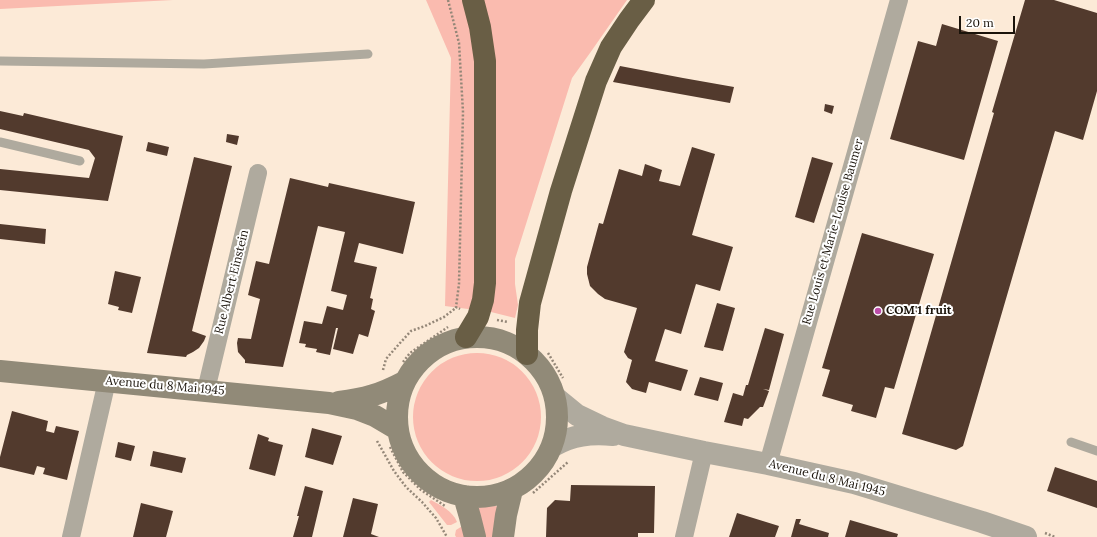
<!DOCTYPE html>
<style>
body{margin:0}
#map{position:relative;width:1097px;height:537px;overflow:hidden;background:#fcead7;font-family:Lora,serif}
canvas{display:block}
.scale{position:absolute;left:959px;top:16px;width:56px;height:18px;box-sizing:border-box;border:2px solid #1a130a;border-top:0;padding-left:5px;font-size:12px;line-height:14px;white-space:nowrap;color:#1a130a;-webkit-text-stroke:3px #fff;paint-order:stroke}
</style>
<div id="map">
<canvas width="1097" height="537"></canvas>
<div class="scale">20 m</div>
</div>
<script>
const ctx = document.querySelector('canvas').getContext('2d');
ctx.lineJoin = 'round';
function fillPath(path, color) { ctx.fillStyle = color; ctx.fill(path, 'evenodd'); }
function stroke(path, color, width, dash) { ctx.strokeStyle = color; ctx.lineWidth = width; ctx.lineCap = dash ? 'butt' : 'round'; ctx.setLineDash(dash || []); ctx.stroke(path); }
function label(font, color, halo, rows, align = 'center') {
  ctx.font = font + ' Lora,serif'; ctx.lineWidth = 4; ctx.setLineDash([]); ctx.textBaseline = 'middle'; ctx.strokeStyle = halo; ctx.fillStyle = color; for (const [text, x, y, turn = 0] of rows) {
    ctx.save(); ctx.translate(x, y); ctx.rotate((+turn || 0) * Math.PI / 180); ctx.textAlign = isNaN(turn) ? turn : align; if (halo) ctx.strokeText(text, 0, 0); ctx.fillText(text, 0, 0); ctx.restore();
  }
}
fillPath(new Path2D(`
 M0 0H173L0 9Z
 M426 0H627L590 53 572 78 515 259V284L518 305 515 318 491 312 445 306 451 58Z
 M413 417a64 64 0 1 1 128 0a64 64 0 1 1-128 0Z
 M431 500C440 505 453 511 457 522L451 525H447L429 502Z
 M496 506 499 508 494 537H485L477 507Z
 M464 525 469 537H456L455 535 456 530Z`), '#fabbaf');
fillPath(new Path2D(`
 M1025 0H1054L1097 13V91L1083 140 1055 131 963 446 956 450 902 434 994 113 992 112Z
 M942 24 998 41 964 160 890 139 918 41 936 46Z
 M620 66 683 78 734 87 730 103 613 82Z
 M825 104 834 106 832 114 824 111Z
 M0 111 23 116 24 113 123 136 108 201 0 190V169L89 178 95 158 89 150 0 129Z
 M227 134 239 136 237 145 226 142Z
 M148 142 169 147 167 156 146 151Z
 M692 147 715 154 692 235 733 247 720 291 696 284 681 334 665 329 655 361 688 370 681 391 649 382 646 393 632 389 626 382 632 360 628 358 624 352 637 308 605 299 598 294 590 286 587 274V267L599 223 603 224 619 169 642 176 645 164 662 170 659 181 680 186Z
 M194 157 232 166 192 331 206 336 204 341 199 348 193 352 187 355 186 357 147 353Z
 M812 157 833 163 814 223 795 217Z
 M290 178 328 187 329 183 415 202 403 254 359 243 354 262 377 267 370 298 373 299 371 309 375 311 368 337 359 334 353 354 333 349 338 328H336L330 355 316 352 317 349 305 347 306 344 299 343 304 321 322 324 327 306 343 310 347 295 331 291 345 232 318 226 283 367 245 363V360L238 352 237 343 238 338 251 339 260 299 248 295 256 261 269 264Z
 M0 224 46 229 45 244 0 239Z
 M862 233 934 254 894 389 885 387 876 418 851 411 853 405 822 396 830 370 822 368Z
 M115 271 141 277 132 313 118 310 119 307 108 304Z
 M717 303 735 308 723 351 704 347Z
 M765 328 784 334 769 390 763 389 769 391 763 407H760L748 419 744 418 742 426 724 422 733 393 743 396 746 385H748Z
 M700 377 723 383 718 401 694 395Z
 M12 411 48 421 46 431 54 433 56 426 79 431 67 480 43 474 45 468 37 466 34 475 0 467V457Z
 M312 428 342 436 333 465 305 457Z
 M258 434 269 438 268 441 283 445 275 476 249 469Z
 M118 442 135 446 131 461 115 457Z
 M153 451 186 458 182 473 150 466Z
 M1055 467 1097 481V508L1047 491Z
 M571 485 655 486 654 533H638V537H546L547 508 555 500 570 501Z
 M305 486 323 491 312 537H293L299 516H297Z
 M353 498 378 504 371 534 379 537H343Z
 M141 503 173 511 166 537H133Z
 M737 513 779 526 775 537H729Z
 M796 519H801L799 524 829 533 828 537H791Z
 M850 520 898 534 897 537H845Z`), '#523a2d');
stroke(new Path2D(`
 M448 0 459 43 463 112 459 284 456 307 460 309
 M497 320 508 322
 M548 353 563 378
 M403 362 410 353 448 327
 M383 370 386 359 400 343 411 331 425 326 444 317 457 307
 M377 441 394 471 406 487 422 502 436 518 447 537
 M390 447 403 472 421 490 445 506
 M533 493 568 462
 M1045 533 1055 537`), '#948778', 2.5, [2, 2]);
stroke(new Path2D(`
 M0 61 204 64 368 54
 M0 142 80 161
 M1071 442 1097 451`), '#afaa9e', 9);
stroke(new Path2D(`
 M206 390 258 173
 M768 464 899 0
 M71 537 107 381
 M684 537 704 452`), '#afaa9e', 18);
stroke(new Path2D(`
 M555 397 577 415 602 427 624 435 704 452 768 464 854 483 982 522 1026 537
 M553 446C573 435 590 433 613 435`), '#afaa9e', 22);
stroke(new Path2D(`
 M397 417a80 80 0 1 1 160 0a80 80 0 1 1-160 0Z
 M0 371 329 403 357 409 375 416 397 429
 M339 402C365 399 381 394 404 382
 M464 496 470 517 475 537
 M503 537 506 515 512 490`), '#918a78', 22);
stroke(new Path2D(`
 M466 337 478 317 483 300 485 283V61L480 27 473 0
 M527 354V330L530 303 561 191 596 81 611 47 629 20 644 0`), '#695e45', 22);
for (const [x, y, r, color] of [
 [878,311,4,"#bd4da9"]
]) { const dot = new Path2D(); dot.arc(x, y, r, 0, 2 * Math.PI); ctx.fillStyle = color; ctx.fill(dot); stroke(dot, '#fff', 1.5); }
label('12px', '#1a130a', '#fff', [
 ["Rue Louis et Marie-Louise Baumer",833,232,-74],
 ["Rue Albert Einstein",232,282,-76],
 ["Avenue du 8 Mai 1945",165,386,5],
 ["Avenue du 8 Mai 1945",827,478,14]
]);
label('bold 12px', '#1a130a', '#fff', [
 ["COM'1 fruit",886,311]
], 'left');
</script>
